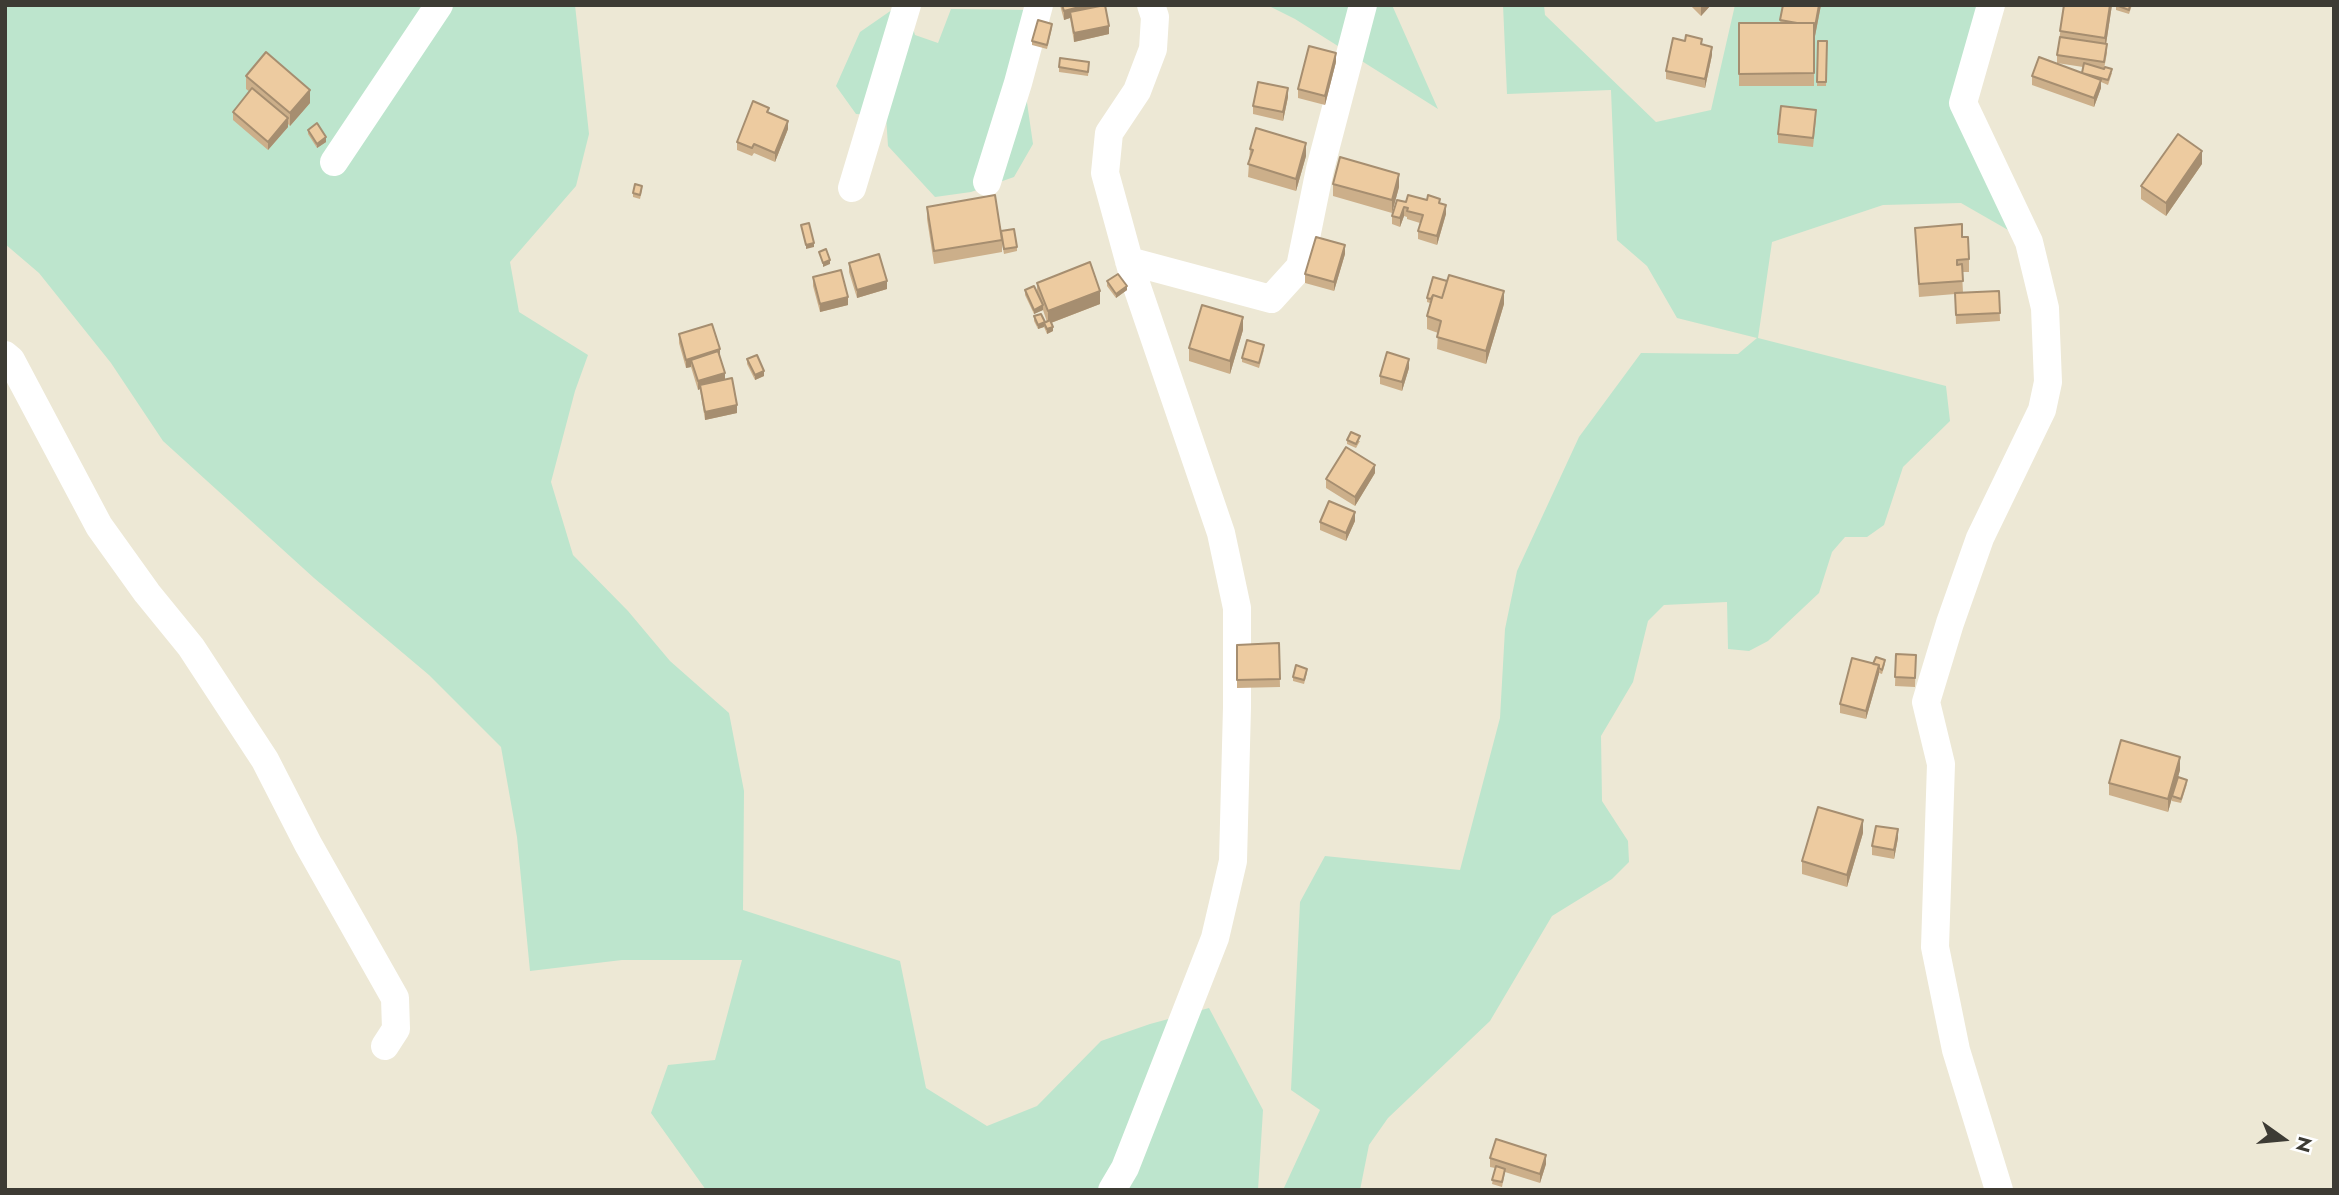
<!DOCTYPE html>
<style>
body{margin:0}
#map{position:relative;width:2339px;height:1195px;overflow:hidden;background:#ede8d5;font-family:Jost,sans-serif}
canvas{display:block}
.frame{position:absolute;inset:0;border:7px solid #3d3b34;pointer-events:none}
.north{position:absolute;left:2248px;top:1104px;width:70px;height:70px;-webkit-text-stroke:5px #fff;paint-order:stroke;rotate:105deg;font-size:19px;font-weight:700;line-height:28px;text-align:center;color:#3d3b34}
.north::after{content:'';display:block;margin:auto;width:24px;height:32px;background:#3d3b34;clip-path:polygon(50% 0,100% 100%,50% 72%,0 100%)}
</style>
<div id="map">
<canvas width="2339" height="1195"></canvas>
<div class="frame"></div>
<div class="north">N</div>
</div>
<script>
const ctx = document.querySelector('canvas').getContext('2d');
ctx.lineJoin = 'round';
function fillPath(path, color) { ctx.fillStyle = color; ctx.fill(path, 'evenodd'); }
function stroke(path, color, width, dash) { ctx.strokeStyle = color; ctx.lineWidth = width; ctx.lineCap = dash ? 'butt' : 'round'; ctx.setLineDash(dash || []); ctx.stroke(path); }
fillPath(new Path2D(`
 M5 5H575L589 134 576 186 510 262 519 312 588 355 575 391 551 482 573 555 628 611 670 661 729 713 744 791 743 910 900 961 926 1088 987 1126 1037 1106 1101 1041 1150 1024 1209 1008 1263 1110 1258 1190H706L651 1113 668 1065 715 1060 742 960H622L530 971 517 837 501 747 429 675 314 578 163 441 111 363 39 273 5 244Z
 M899 5H906L915 35 938 43 951 9 1033 10 1023 75 1033 144 1014 177 971 192 935 197 888 146 886 116 856 114 836 86 860 32Z
 M1267 5H1392L1438 109 1295 19Z
 M1503 5H1544L1545 15 1656 122 1711 110 1735 5H1991L1963 103 2029 242 1961 203 1883 205 1772 242 1758 338 1946 386 1950 421 1903 467 1884 525 1867 537H1845L1832 552 1819 593 1768 641 1749 651 1728 649 1727 602 1664 605 1648 621 1633 682 1601 736 1602 801 1628 841 1629 862 1612 879 1552 916 1490 1021 1388 1118 1369 1145 1360 1190H1283L1320 1110 1291 1090 1300 902 1325 856 1460 870 1500 718 1505 629 1517 571 1579 437 1641 353 1738 354 1757 338 1677 318 1647 266 1617 240 1611 90 1507 94Z`), '#bde5cd');
stroke(new Path2D(`
 M1991 5 1963 103 2029 242 2045 308 2048 382 2042 410 1980 538 1950 623 1926 702 1941 764 1935 947 1956 1050 1999 1190
 M334 162 439 5
 M987 182 1018 83 1039 5
 M852 188 907 5
 M1129 261 1271 299 1300 267 1320 169 1363 5
 M5 355 11 360 99 526 147 593 191 647 265 760 308 844 395 998 396 1029 385 1046
 M1112 1190 1125 1168 1215 938 1233 861 1237 707V608L1221 533 1133 275 1105 173 1109 133 1137 91 1153 49 1155 17 1151 5`), '#fff', 28);
fillPath(new Path2D(`
 M1060 5H1105L1109 34 1074 42 1070 18 1064 20Z
 M1690 5H1711L1701 16Z
 M1783 5H1821L1815 36H1814V86H1739V23H1780Z
 M2064 5H2112L2106 44 2107 53 2104 69 2112 73 2108 85 2101 82V88L2094 107 2032 85V76L2082 73 2083 67 2057 63V55Z
 M2116 5H2132L2129 14 2116 10Z
 M1052 28 1047 49 1032 45V41Z
 M1818 41H1827L1826 86H1817Z
 M1702 45 1712 55 1705 88 1666 79V71Z
 M1336 62 1325 105 1298 98V89Z
 M1089 66 1088 76 1059 72V67Z
 M246 76 310 103 290 126 288 124V127L268 150 233 120V112L250 92 246 89Z
 M1288 97 1283 121 1253 114V106Z
 M769 112 788 129 775 162 754 153 752 156 737 150V142Z
 M1816 119 1813 147 1778 143V134Z
 M308 130 326 142 317 148 308 134Z
 M1250 149 1306 156 1296 191 1248 177Z
 M2202 164 2166 216 2141 199V186Z
 M1333 184 1399 187 1392 213 1333 196Z
 M642 190 640 199 633 197V193Z
 M1406 202 1440 204 1446 214 1437 245 1418 239V231L1420 223 1407 219V217L1404 216 1400 227 1392 224V216Z
 M927 207 1001 231 1017 247V251L1004 254 1002 243V252L934 264 927 219Z
 M1915 228 1962 237 1969 259V272H1962L1963 293 1999 291 2000 321 1956 324 1955 294 1919 297Z
 M1345 254 1334 291 1305 283V274Z
 M849 263 887 289 857 298 849 272Z
 M813 277 848 305 820 312 813 286Z
 M1107 281 1127 290 1116 298 1107 286Z
 M1037 283 1100 304 1051 323 1053 331 1047 334 1044 327 1038 329 1034 321V316L1045 323 1047 322 1043 310 1034 314 1025 295V290L1037 293Z
 M1427 298 1504 304 1486 364 1437 349 1438 333 1427 329V316L1430 303 1427 302Z
 M1243 330 1230 374 1189 361V348Z
 M679 334 720 357 725 380 737 413 705 420 700 389 698 390 691 367 686 368 679 343Z
 M1264 350 1259 368 1242 362V358Z
 M747 359 764 376 755 380 747 364Z
 M1409 368 1402 391 1380 384V376Z
 M1347 440 1360 441 1356 448 1347 444Z
 M1375 473 1355 506 1326 488V479Z
 M1355 521 1346 541 1320 530V522Z
 M1279 643 1280 687 1237 688V645Z
 M1896 654 1916 655 1915 687 1895 686Z
 M1873 664H1885L1882 674 1879 673 1866 719 1840 713V704Z
 M1307 673 1304 684 1293 681V677Z
 M2180 770 2168 812 2109 795V783Z
 M2187 784 2181 803 2172 801V796Z
 M1863 833 1847 887 1802 874V861Z
 M1898 838 1894 859 1872 855V846Z
 M1490 1158 1546 1164 1540 1183 1505 1172 1502 1187 1492 1184 1495 1168 1490 1167Z`), '#ccaf8a');
fillPath(new Path2D(`
 M1087 5H1103L1070 12V18L1064 20V11Z
 M1703 5H1711L1701 16V7Z
 M1819 5H1821L1815 36V27Z
 M2110 5H2112L2105 51V38Z
 M1109 26V34L1074 42V33Z
 M1712 47V55L1705 88V79Z
 M1336 53V62L1325 105V96Z
 M2101 80V88L2094 107V98Z
 M1288 88V97L1283 121V112Z
 M310 90V103L290 126V113Z
 M288 118V127L268 150V142Z
 M788 121V129L775 162V153Z
 M326 137V142L317 148V144Z
 M1306 143V156L1296 191V179Z
 M2202 151V164L2166 216V203Z
 M1399 174V187L1392 213V200Z
 M1446 205V214L1437 245V236Z
 M1404 207V216L1400 227V218Z
 M814 243V247L806 249V245Z
 M1345 245V254L1334 291V282Z
 M830 260V264L823 267V263Z
 M887 281V289L857 298V290Z
 M1127 286V290L1116 298V294Z
 M1100 291V304L1048 324V311Z
 M1504 291V304L1486 364V351Z
 M848 297V305L820 312V304Z
 M1043 305V310L1034 314V310Z
 M1243 317V330L1230 374V361Z
 M1045 322 1044 327 1038 329V325Z
 M1053 327V331L1047 334V329Z
 M720 349V358L691 360V367L686 368V360Z
 M1409 359V368L1402 391V382Z
 M764 371V376L755 380V375Z
 M725 373V381L700 385V389L698 390V381Z
 M737 405V413L705 420V412Z
 M1375 465V473L1355 506V497Z
 M1355 512V521L1346 541V533Z
 M1879 665V674L1866 719V711Z
 M2180 757V770L2168 812V799Z
 M1863 820V833L1847 887V875Z
 M1898 829V838L1894 859V850Z
 M1546 1155V1164L1540 1183V1174Z`), '#a68e70');
const building = new Path2D(`
 M1062 5H1087L1064 11Z
 M1105 5 1109 26 1074 33 1070 12Z
 M1783 5H1819L1815 27H1814V23H1797L1780 20Z
 M2064 5H2110L2105 38 2060 31Z
 M2116 5H2130L2129 10Z
 M1038 20 1052 24 1047 45 1032 41Z
 M1739 23H1814V73L1739 74Z
 M1686 35 1702 39 1701 44 1712 47 1705 79 1666 71 1673 38 1685 41Z
 M2060 37 2107 44 2104 62 2057 55Z
 M1818 41H1827L1826 82H1817Z
 M1309 46 1336 53 1325 96 1298 89Z
 M266 52 310 90 290 113 246 76Z
 M2039 57 2101 80 2094 98 2032 76Z
 M1060 58 1089 62 1088 72 1059 67Z
 M2084 63 2104 69 2105 67 2112 69 2108 80 2082 73Z
 M1258 82 1288 88 1283 112 1253 106Z
 M252 88 288 118 268 142 233 112Z
 M753 101 769 108 767 112 788 121 775 153 754 144 752 148 737 142Z
 M1781 106 1816 110 1813 138 1778 134Z
 M317 123 326 137 317 144 308 130Z
 M1256 128 1306 143 1296 179 1248 164 1253 150 1250 149Z
 M2178 134 2202 151 2166 203 2141 186Z
 M1340 157 1399 174 1392 200 1333 184Z
 M635 184 642 186 640 195 633 193Z
 M995 195 1002 240 934 251 927 207Z
 M1408 195 1427 200 1428 195 1440 199 1439 203 1446 205 1437 236 1418 231 1423 215 1407 211 1408 208 1404 207 1400 218 1392 216 1397 200 1406 202Z
 M809 223 814 243 806 245 801 225Z
 M1962 224V237H1968L1969 259 1957 260V265L1962 264 1963 281 1919 284 1915 228Z
 M1014 229 1017 247 1004 249 1001 231Z
 M1316 237 1345 245 1334 282 1305 274Z
 M826 249 830 260 823 263 819 252Z
 M879 254 887 281 857 290 849 263Z
 M1090 262 1100 291 1048 311 1037 283Z
 M841 270 848 297 820 304 813 277Z
 M1118 274 1127 286 1116 294 1107 281Z
 M1449 275 1504 291 1486 351 1437 337 1441 321 1427 316 1433 295 1442 298Z
 M1433 277 1447 281 1442 298 1433 295 1431 299 1427 298Z
 M1034 286 1043 305 1034 310 1025 290Z
 M1999 291 2000 313 1956 315 1955 293Z
 M1202 305 1243 317 1230 361 1189 348Z
 M1041 314 1045 322 1038 325 1034 316Z
 M1050 320 1053 327 1047 329 1044 323Z
 M712 324 720 349 686 360 679 334Z
 M1247 340 1264 345 1259 363 1242 358Z
 M718 351 725 373 698 381 691 360Z
 M1387 352 1409 359 1402 382 1380 376Z
 M757 355 764 371 755 375 747 359Z
 M732 378 737 405 705 412 700 385Z
 M1351 432 1360 436 1356 444 1347 440Z
 M1346 447 1375 465 1355 497 1326 479Z
 M1329 501 1355 512 1346 533 1320 522Z
 M1279 643 1280 679 1237 680V645Z
 M1896 654 1916 655 1915 678 1895 677Z
 M1876 657 1885 660 1882 670 1879 668V665L1873 664Z
 M1852 658 1879 665 1866 711 1840 704Z
 M1296 665 1307 669 1304 680 1293 677Z
 M2121 740 2180 757 2168 799 2109 783Z
 M2178 777 2187 780 2181 799 2172 796Z
 M1818 807 1863 820 1847 875 1802 861Z
 M1876 826 1898 829 1894 850 1872 846Z
 M1496 1139 1546 1155 1540 1174 1490 1158Z
 M1496 1166 1505 1169 1502 1182 1492 1180Z`);
fillPath(building, '#edcba0');
stroke(building, '#a68e70', 2);
</script>
